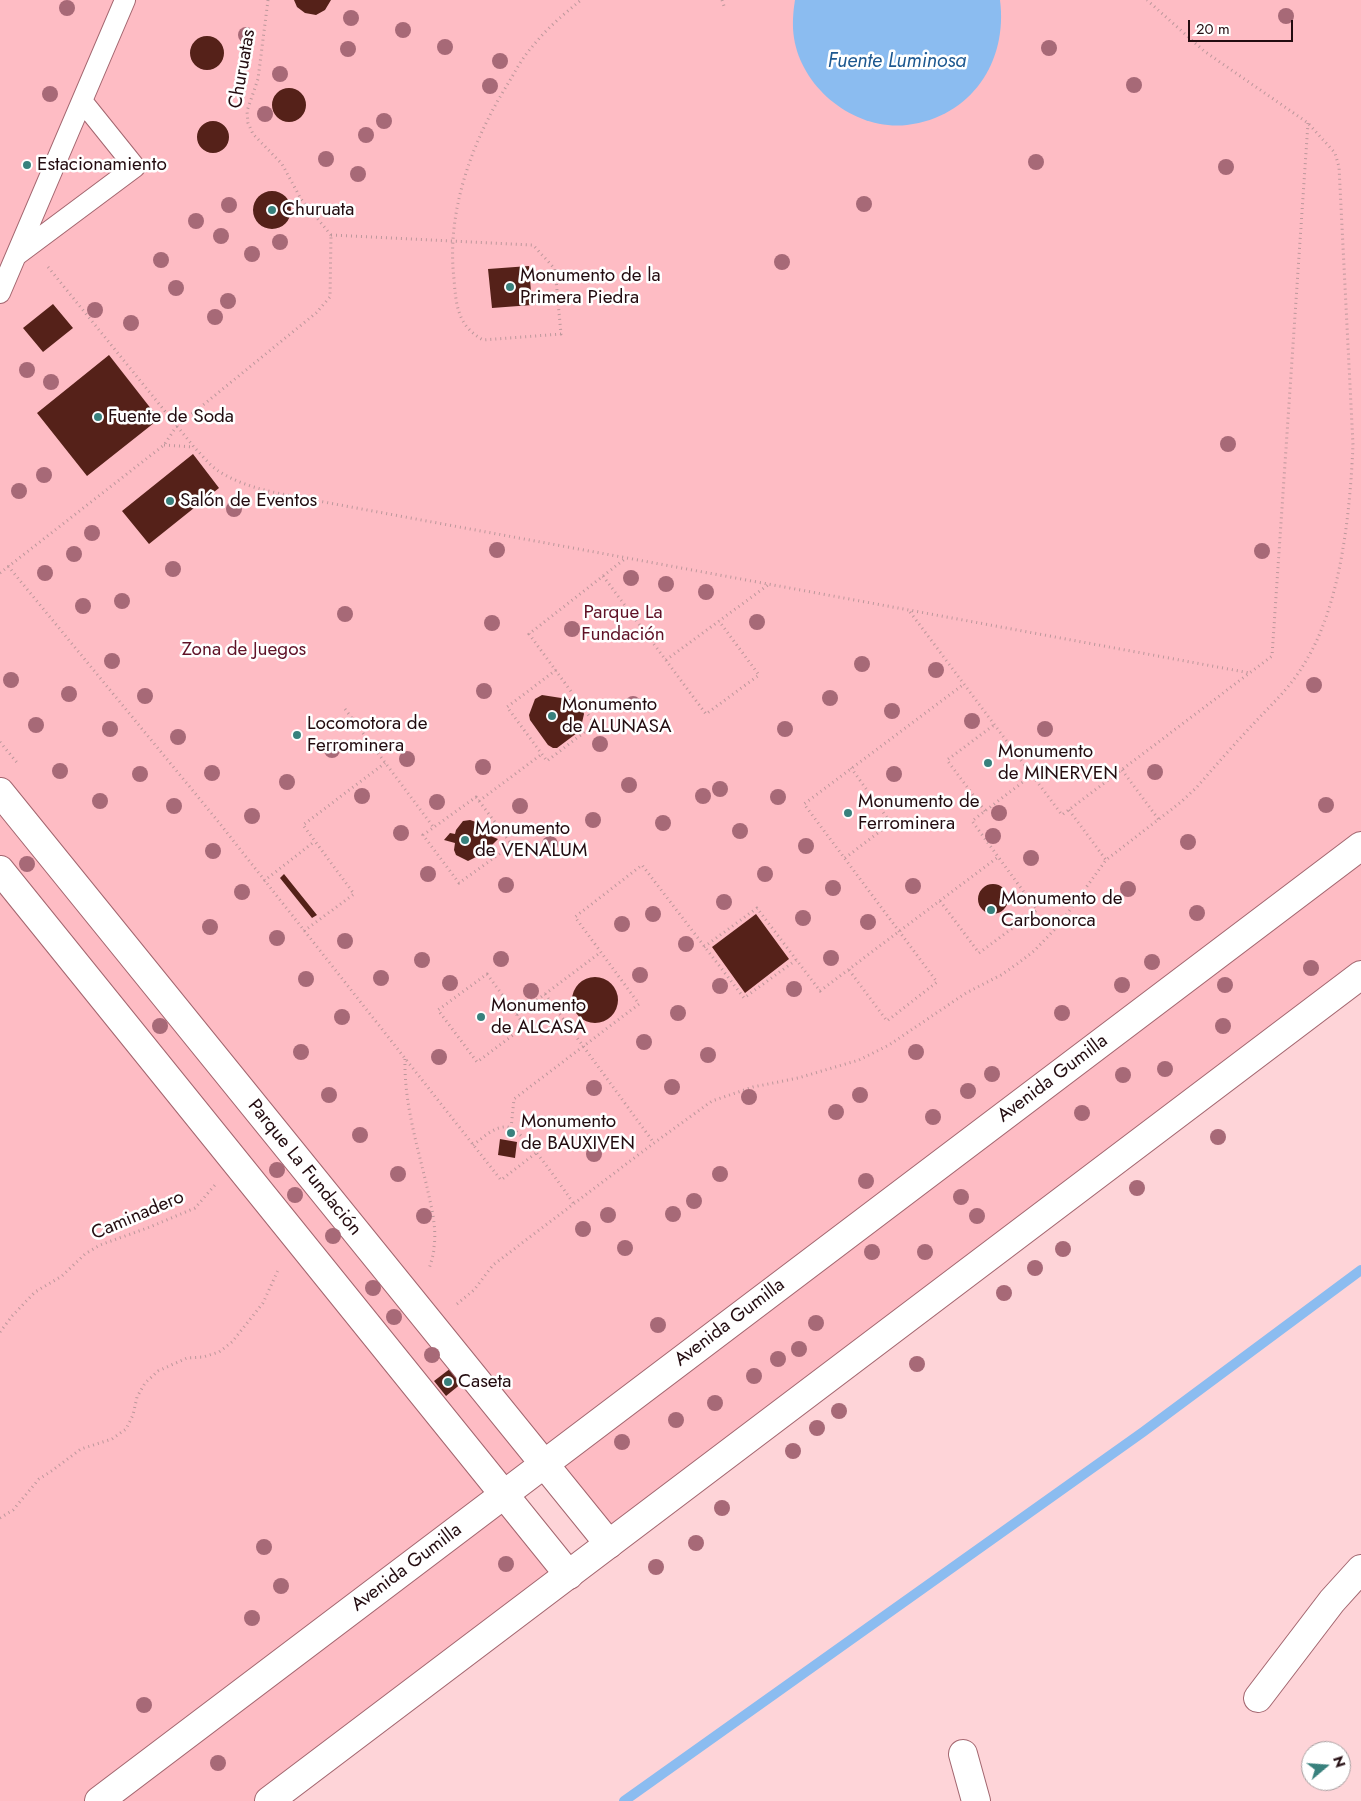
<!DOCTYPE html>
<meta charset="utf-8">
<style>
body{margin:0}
#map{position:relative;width:1361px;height:1801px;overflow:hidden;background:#fed4d8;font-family:Jost,sans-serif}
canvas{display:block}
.north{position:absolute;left:1301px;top:1741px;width:50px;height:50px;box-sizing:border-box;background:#fff;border:1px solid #a79e9f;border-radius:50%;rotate:72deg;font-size:14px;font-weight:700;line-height:20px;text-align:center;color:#230c10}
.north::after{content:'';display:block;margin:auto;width:18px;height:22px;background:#38817d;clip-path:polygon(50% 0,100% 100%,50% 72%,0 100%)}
.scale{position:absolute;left:1188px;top:20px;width:105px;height:22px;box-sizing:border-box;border:2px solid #230c10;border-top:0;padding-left:6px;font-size:15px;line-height:18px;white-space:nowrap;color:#230c10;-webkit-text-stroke:4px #fff;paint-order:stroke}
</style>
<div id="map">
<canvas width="1361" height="1801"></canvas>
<div class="north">N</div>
<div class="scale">20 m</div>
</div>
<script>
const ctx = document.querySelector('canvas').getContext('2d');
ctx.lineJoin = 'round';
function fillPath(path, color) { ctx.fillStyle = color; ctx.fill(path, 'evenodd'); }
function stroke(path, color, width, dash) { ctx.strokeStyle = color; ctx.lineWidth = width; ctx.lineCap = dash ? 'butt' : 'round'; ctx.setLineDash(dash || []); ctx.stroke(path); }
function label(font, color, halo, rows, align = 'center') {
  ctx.font = font + ' Jost,sans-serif'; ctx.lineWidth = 5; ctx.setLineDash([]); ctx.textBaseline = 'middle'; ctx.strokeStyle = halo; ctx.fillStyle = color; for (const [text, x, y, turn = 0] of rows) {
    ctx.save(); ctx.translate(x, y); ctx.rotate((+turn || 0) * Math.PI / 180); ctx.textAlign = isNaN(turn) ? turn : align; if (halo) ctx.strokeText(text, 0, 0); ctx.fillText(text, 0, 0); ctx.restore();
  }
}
fillPath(new Path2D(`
 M0 0H1361V846L99 1801H0Z
 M1361 855V968L609 1540 549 1465Z
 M505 1499 564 1574 261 1801H110Z`), '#febcc4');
fillPath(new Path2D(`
 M795 0H1000C1008 62 971 117 907 125 855 131 802 89 794 38 792 25 793 13 795 0Z`), '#8bbcf0');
stroke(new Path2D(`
 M624 1801 1143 1432 1361 1270`), '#8bbcf0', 10);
fillPath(new Path2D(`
 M294 0H331L325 10 316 15 305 13 297 7Z
 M190 53a17 17 0 1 1 34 0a17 17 0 1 1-34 0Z
 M272 105a17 17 0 1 1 34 0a17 17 0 1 1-34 0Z
 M197 137a16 16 0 1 1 32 0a16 16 0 1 1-32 0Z
 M253 210a19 19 0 1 1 38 0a19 19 0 1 1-38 0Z
 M529 266 532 305 492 308 488 269Z
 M53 304 73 328 43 352 23 328Z
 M109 355 159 419 87 476 37 413Z
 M193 454 219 488 149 544 122 511Z
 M542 695 574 700 580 703 584 714 581 727 577 733 557 748H553L548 745 530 720 529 715 535 699Z
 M470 820 479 823 481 827 488 831V835L498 839 491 846 486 844 478 856 468 861 456 855 454 850 455 843 444 840 450 833 455 834 456 830 463 821Z
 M284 874 317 915 312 918 280 878Z
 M978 899a15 15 0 1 1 30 0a15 15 0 1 1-30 0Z
 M756 914 789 959 745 993 712 947Z
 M572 1000a23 23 0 1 1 46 0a23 23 0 1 1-46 0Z
 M500 1139 517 1142 515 1158 498 1155Z
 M451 1368 462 1383 446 1396 434 1381Z`), '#552119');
const lane = new Path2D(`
 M17 255 135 167 82 101
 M0 293 125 0`);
const street = new Path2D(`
 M0 792 609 1544
 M0 870 569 1575
 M1258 1698 1332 1601 1361 1569
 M963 1754 976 1801`);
const secondary = new Path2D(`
 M99 1801 1361 846
 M269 1801 1361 975`);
stroke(lane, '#a3666f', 22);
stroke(street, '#a3666f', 30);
stroke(secondary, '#a3666f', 30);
stroke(new Path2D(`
 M268 0 258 79 247 111 248 123 253 134 282 164 301 199 331 235
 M722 0 725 9
 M331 235 533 245 555 269 561 334 483 340C458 326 456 306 454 279 446 210 473 139 509 82 516 70 523 57 532 47 546 29 564 14 581 0
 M48 267 194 447C202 455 210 466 220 472 247 489 282 494 313 500L1250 673
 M164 445 194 447
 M8 566 217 820 501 1180 536 1153
 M0 573 164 445 176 427 316 313 330 297 331 235
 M603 576 706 714 759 675 719 621
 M910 612 1062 815 1272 656 1308 123
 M666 660 768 585
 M556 670 507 707 547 761 595 724 529 634 626 558
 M345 709 434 828
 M0 742 19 765
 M1122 770 1159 820
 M476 797 512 845 459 883 423 835Z
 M479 801 542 754
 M1069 810 1106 860
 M985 811 947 760 994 725
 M845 858 891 823 851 768
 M264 881 315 841
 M940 901 979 953 1037 910 972 821 1032 775
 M304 931 354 894 303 825 385 763
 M704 947 757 908 820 991 998 857
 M849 970 887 1021 937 982 804 804 964 684
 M487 974 525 1026 477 1062 438 1010Z
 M545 994 654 1143
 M517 1015 601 952
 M405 1059C404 1103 417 1144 427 1187 431 1206 437 1227 434 1247 434 1254 431 1262 429 1269
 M511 1128 514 1099 639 1004 575 917 642 865 744 998 796 960
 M473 1145C483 1138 494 1126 507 1127 523 1128 563 1189 574 1204
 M457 1304 474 1290 493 1265 654 1143 712 1101 753 1087 798 1078 859 1060 889 1045 966 993 1001 975 1017 964 1034 951 1059 925 1106 860 1181 802 1197 787C1217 764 1237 741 1258 719 1274 702 1292 685 1304 664 1341 606 1350 513 1353 445L1339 167 1335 153 1308 123 1204 51 1147 0
 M0 1332 12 1316 35 1292 62 1276 85 1254 100 1245 150 1227 195 1208 215 1185
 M0 1518 13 1510 39 1479 53 1470 81 1449 112 1439 126 1429 133 1415 137 1397 145 1383 158 1371 187 1358 203 1357 219 1352 232 1342 263 1303 279 1268`), '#bc979b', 3, [1, 4]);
stroke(lane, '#fff', 20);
stroke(street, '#fff', 28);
stroke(secondary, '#fff', 28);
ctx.fillStyle = '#a76977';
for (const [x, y] of [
 [67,8],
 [1286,16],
 [351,18],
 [403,30],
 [246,35],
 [445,47],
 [1049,48],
 [348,49],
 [500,61],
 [280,74],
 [1134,85],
 [490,86],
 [50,94],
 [265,114],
 [384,121],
 [366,135],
 [326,159],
 [1036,162],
 [1226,167],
 [358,174],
 [864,204],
 [229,205],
 [196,221],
 [221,236],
 [280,242],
 [252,254],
 [161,260],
 [782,262],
 [176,288],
 [228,301],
 [95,310],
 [215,317],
 [131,323],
 [27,370],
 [51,382],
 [1228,444],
 [44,475],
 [19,491],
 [234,509],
 [92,533],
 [497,550],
 [1262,551],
 [74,554],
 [173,569],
 [45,573],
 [631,578],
 [666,584],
 [706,592],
 [122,601],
 [83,606],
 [345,614],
 [757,622],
 [492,623],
 [572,629],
 [112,661],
 [862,664],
 [936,670],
 [11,680],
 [1314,685],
 [484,691],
 [69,694],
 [145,696],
 [830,698],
 [633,704],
 [892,711],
 [972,721],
 [36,725],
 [110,729],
 [785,729],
 [1045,729],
 [178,737],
 [600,744],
 [332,750],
 [407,759],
 [483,767],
 [60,771],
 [1155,772],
 [212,773],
 [140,774],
 [894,774],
 [287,782],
 [629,785],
 [720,789],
 [362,796],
 [703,796],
 [778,797],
 [100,801],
 [437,802],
 [1326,805],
 [174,806],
 [520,806],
 [999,813],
 [252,816],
 [593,820],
 [663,823],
 [740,831],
 [401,833],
 [993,836],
 [1188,842],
 [550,844],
 [806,846],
 [213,851],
 [1031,858],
 [27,864],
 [428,874],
 [765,874],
 [506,885],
 [913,886],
 [833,888],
 [1128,889],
 [242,892],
 [724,902],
 [1197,913],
 [653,914],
 [803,918],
 [868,922],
 [622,924],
 [210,927],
 [277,938],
 [345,941],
 [686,944],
 [831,958],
 [501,959],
 [422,960],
 [1152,962],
 [1311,968],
 [640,975],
 [381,978],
 [306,979],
 [450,983],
 [1122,985],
 [1225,985],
 [720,986],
 [794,989],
 [531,991],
 [678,1013],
 [1062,1013],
 [342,1017],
 [160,1026],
 [1223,1026],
 [644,1042],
 [301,1052],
 [916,1052],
 [708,1055],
 [439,1057],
 [1165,1069],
 [992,1074],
 [1123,1075],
 [672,1087],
 [594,1088],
 [968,1091],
 [329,1095],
 [860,1095],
 [749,1097],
 [836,1112],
 [1082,1113],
 [933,1117],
 [360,1135],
 [1218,1137],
 [594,1154],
 [277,1170],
 [398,1174],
 [720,1174],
 [866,1181],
 [1137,1188],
 [295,1195],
 [961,1197],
 [694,1201],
 [673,1214],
 [608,1215],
 [424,1216],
 [977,1216],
 [583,1229],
 [333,1236],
 [625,1248],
 [1063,1249],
 [872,1252],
 [925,1252],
 [1035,1268],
 [373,1288],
 [1004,1293],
 [394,1317],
 [816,1323],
 [658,1325],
 [799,1349],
 [432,1355],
 [778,1359],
 [917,1364],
 [754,1376],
 [715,1403],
 [839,1411],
 [676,1420],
 [817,1428],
 [622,1442],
 [793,1451],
 [722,1508],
 [696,1543],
 [264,1547],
 [506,1564],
 [656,1567],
 [281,1586],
 [252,1618],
 [144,1705],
 [218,1763]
]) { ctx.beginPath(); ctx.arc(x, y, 8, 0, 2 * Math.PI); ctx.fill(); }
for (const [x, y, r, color] of [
 [27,165,5,"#38817d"],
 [272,210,5,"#38817d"],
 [510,287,5,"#38817d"],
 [98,417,5,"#38817d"],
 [170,501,5,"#38817d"],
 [552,716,5,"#38817d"],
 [297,735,5,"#38817d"],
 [988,763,5,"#38817d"],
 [848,813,5,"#38817d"],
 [465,840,5,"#38817d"],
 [991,910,5,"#38817d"],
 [481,1017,5,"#38817d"],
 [511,1133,5,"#38817d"],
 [448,1382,5,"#38817d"]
]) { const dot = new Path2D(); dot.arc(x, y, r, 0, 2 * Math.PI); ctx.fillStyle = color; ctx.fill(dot); stroke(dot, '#fff', 2); }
label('19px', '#230c10', '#fff', [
 ["Churuatas",243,69,-80],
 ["Avenida Gumilla",1053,1079,-37],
 ["Parque La Fundación",304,1168,51],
 ["Caminadero",138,1216,-23],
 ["Avenida Gumilla",730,1323,-37],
 ["Avenida Gumilla",407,1568,-37]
]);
label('19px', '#230c10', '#fff', [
 ["Estacionamiento",37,165],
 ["Churuata",282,210],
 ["Monumento de la",520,276],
 ["Primera Piedra",520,298],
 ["Fuente de Soda",108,417],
 ["Salón de Eventos",180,501],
 ["Monumento",562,705],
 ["de ALUNASA",562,727],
 ["Locomotora de",307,724],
 ["Ferrominera",307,746],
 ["Monumento",998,752],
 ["de MINERVEN",998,774],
 ["Monumento de",858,802],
 ["Ferrominera",858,824],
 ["Monumento",475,829],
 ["de VENALUM",475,851],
 ["Monumento de",1001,899],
 ["Carbonorca",1001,921],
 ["Monumento",491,1006],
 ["de ALCASA",491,1028],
 ["Monumento",521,1122],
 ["de BAUXIVEN",521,1144],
 ["Caseta",458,1382]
], 'left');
label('19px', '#601227', '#fff', [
 ["Parque La",623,613],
 ["Fundación",623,635],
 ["Zona de Juegos",244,650]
]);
label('italic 20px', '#1d5890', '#fff', [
 ["Fuente Luminosa",897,62]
]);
</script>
